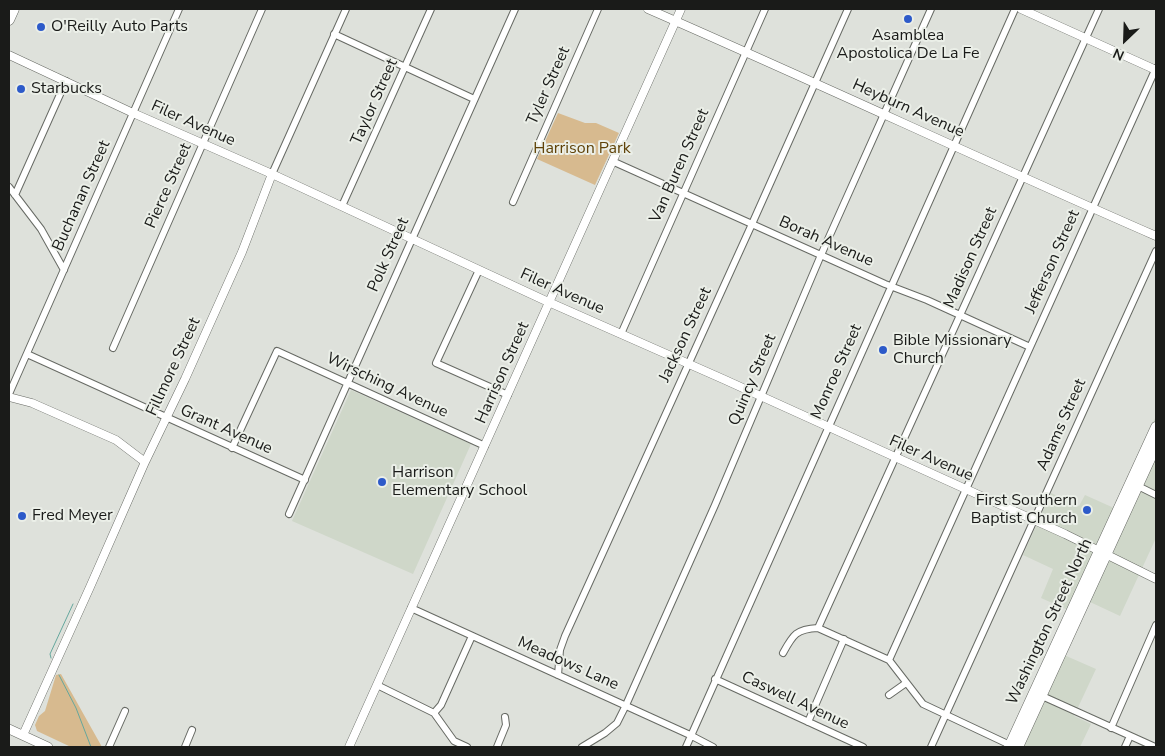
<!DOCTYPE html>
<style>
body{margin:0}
#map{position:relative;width:1165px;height:756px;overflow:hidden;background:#dee1db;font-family:"Nunito Sans",sans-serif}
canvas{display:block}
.frame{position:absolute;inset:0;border:10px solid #1a1b19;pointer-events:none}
.north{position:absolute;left:1100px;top:15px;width:50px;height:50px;-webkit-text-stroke:4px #ebefe8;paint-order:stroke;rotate:204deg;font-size:14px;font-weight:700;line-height:20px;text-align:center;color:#1a1b19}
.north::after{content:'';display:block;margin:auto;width:18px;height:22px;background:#1a1b19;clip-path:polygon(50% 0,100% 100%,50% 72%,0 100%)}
</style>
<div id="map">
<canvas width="1165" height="756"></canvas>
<div class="frame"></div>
<div class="north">N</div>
</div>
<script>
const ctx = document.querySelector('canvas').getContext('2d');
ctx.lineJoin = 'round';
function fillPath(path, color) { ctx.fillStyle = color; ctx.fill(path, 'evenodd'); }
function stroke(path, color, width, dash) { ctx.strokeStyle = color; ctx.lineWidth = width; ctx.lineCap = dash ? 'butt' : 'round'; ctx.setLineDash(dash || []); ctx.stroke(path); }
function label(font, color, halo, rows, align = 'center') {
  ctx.font = font + ' "Nunito Sans",sans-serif'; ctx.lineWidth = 4; ctx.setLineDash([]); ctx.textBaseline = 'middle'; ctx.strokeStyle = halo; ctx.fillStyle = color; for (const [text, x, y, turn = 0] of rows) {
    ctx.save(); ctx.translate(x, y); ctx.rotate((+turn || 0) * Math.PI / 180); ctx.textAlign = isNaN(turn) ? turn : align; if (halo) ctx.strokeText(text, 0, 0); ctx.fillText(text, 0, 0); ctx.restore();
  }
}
fillPath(new Path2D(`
 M351 390 471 444 413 574 292 521Z
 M1156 416V538L1120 616 1075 595 1068 610 1041 598 1053 569 1023 555 1051 493 1079 506 1085 495 1114 508Z
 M1064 655 1096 669 1074 716 1091 724 1080 747H1021Z`), '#cfd7c9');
fillPath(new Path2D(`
 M558 113 585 123H596L619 133 595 185 537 159Z
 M61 674 102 747H71L37 731 35 725 39 716 45 711 56 675Z`), '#d7ba8f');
stroke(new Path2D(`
 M51 658 50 654 73 604
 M59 675 76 708 91 747`), '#65a79d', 1);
const minor = new Path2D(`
 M334 34 474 99
 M612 161 885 284 927 300 1030 347
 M272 174 346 9
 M9 187 41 229 64 270
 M15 195 66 81
 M513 202 598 9
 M342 206 431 9
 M479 270 436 363 508 395
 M621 334 765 9
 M113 348 262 9
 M27 354 305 480
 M9 394 179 9
 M232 448 277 351 485 446
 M1136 485 1156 495
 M289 514 515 9
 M411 608 690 735 713 747
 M818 628 1099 9
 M783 653C793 635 796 629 818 628L889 660 923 704 1010 745
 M889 660 1156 68
 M558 675 560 650 565 636 752 224 848 9
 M715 679 863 747
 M377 685 434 713 454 741 467 747
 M889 695 906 683
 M1042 696 1155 747
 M434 713 441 705 472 636
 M808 722 844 639
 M1111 728 1156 625
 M109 747 125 711
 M185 747 192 730
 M497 747 506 725 505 717
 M582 747 605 733 617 723 626 705 715 505 821 255 931 9
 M686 747 1015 9
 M931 747 1156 251
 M1125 747 1130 736`);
const tertiary = new Path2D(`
 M648 9C818 83 986 162 1156 236
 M1021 9 1156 70
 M9 55 133 113 272 174 544 300 723 379 1065 534 1156 579
 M9 397 32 403 116 440 145 462
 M23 735 90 587 145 462 185 379 242 252 272 174
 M349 747 681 9`);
const secondary = new Path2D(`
 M9 729 48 747`);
const primary = new Path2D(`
 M9 20 14 9
 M1009 747 1156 427
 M1018 747 1156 446`);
stroke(minor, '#676a64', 8);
stroke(tertiary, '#676a64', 9);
stroke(secondary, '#676a64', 10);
stroke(primary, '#676a64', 11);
stroke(minor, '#fff', 6);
stroke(tertiary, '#fff', 8);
stroke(secondary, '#fff', 9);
stroke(primary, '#fff', 10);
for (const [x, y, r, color] of [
 [908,19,5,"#2d5ac9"],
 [41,27,5,"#2d5ac9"],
 [21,89,5,"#2d5ac9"],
 [883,350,5,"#2d5ac9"],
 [382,482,5,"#2d5ac9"],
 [1087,510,5,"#2d5ac9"],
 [22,516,5,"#2d5ac9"]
]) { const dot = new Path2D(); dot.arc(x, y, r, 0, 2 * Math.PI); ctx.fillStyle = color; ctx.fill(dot); stroke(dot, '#ebefe8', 2); }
label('16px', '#1a1b19', '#ebefe8', [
 ["O'Reilly Auto Parts",51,27],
 ["Asamblea",908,36,"center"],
 ["Apostolica De La Fe",908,54,"center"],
 ["Starbucks",31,89],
 ["Bible Missionary",893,341],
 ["Church",893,359],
 ["Harrison",392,473],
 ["Elementary School",392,491],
 ["First Southern",1077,501,"right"],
 ["Baptist Church",1077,519,"right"],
 ["Fred Meyer",32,516]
], 'left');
label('16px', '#1a1b19', '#ebefe8', [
 ["Tyler Street",549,86,-66],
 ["Taylor Street",375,102,-66],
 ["Heyburn Avenue",908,109,24],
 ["Filer Avenue",193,124,24],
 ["Van Buren Street",680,166,-66],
 ["Pierce Street",169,186,-66],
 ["Buchanan Street",82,196,-66],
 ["Borah Avenue",826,242,24],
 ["Polk Street",389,255,-66],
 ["Madison Street",971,258,-66],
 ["Jefferson Street",1053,262,-66],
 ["Filer Avenue",562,292,24],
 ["Jackson Street",686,335,-65],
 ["Fillmore Street",174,367,-65],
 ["Monroe Street",837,372,-66],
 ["Harrison Street",503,373,-66],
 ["Quincy Street",753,380,-67],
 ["Wirsching Avenue",387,386,25],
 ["Adams Street",1062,425,-66],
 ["Grant Avenue",226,430,24],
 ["Filer Avenue",931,459,24],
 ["Washington Street North",1050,622,-65],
 ["Meadows Lane",568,664,24],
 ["Caswell Avenue",795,701,25]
]);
label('16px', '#604309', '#ebefe8', [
 ["Harrison Park",582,149]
]);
</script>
